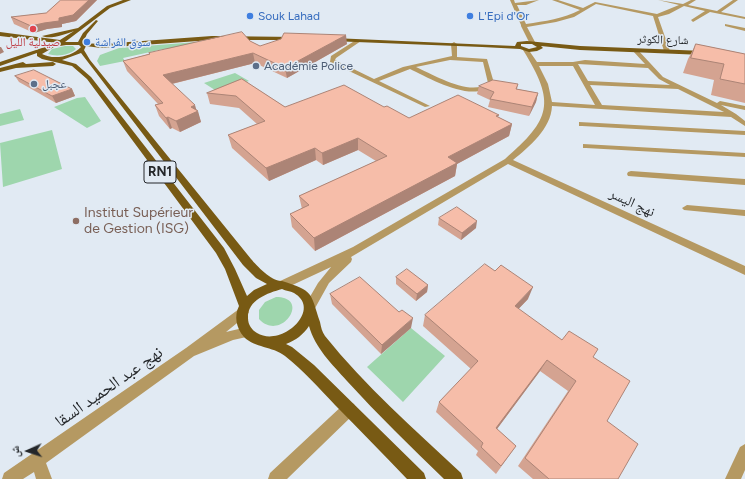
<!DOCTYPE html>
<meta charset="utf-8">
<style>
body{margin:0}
#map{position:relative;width:745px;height:479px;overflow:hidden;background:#e1eaf3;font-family:Figtree,"Noto Naskh Arabic",sans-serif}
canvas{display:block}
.north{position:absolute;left:8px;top:431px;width:40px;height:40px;-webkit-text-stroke:3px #e1eaf3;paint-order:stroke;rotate:267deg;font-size:11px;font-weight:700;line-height:16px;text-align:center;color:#24272a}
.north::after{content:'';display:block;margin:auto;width:14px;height:18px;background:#24272a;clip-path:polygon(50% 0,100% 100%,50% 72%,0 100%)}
</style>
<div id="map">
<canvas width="745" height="479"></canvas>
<div class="north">ش</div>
</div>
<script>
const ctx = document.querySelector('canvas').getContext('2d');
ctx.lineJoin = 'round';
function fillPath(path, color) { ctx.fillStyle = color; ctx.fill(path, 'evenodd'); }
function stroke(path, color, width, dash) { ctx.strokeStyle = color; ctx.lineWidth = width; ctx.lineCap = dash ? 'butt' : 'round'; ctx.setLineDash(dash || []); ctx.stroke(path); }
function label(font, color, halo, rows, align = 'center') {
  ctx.font = font + ' Figtree,"Noto Naskh Arabic",sans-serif'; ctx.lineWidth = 3; ctx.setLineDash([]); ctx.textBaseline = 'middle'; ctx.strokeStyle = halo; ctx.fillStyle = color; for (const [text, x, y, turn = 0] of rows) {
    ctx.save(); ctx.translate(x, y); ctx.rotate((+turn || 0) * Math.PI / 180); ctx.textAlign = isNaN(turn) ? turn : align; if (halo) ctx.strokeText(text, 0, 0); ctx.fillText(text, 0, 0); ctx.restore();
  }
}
fillPath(new Path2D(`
 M210 41 172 50 164 49 123 58 125 61 100 66 97 61 100 55 119 48Z
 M65 46H73L76 49C70 55 57 57 48 54L52 49Z
 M235 73 249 81 218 92 204 83Z
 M85 97 101 121 87 128 54 107 77 98Z
 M20 109 24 120 0 126V114Z
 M52 130 62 169 3 187 0 143Z
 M276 297C312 297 281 343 259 319V310L265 302Z
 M411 328 445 356 403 402 367 367Z`), '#9ed6ad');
fillPath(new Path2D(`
 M510 0H514L515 3 539 0 526 5H517L526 24C545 21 563 19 580 10L552 0H558L583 8 595 2 657 14 679 5 658 0 683 4 691 0H696L688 5 717 11 733 0H738L721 12 745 17V19L710 12 693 22 691 20 705 11 684 6 669 14 658 17 670 51 667 53 664 51 653 16 596 4 574 17 556 22 527 27 535 42 532 44 529 42 521 26V25Z
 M725 24 745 28V31L725 26Z
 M356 40 361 41 336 58 335 60 374 79 403 67 452 56 451 44 454 42 457 44V57L487 59 494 83C475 105 431 79 410 69L379 81 430 106 425 107 330 62 331 56ZM450 60 483 62 488 83C471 97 434 75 416 67Z
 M524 49H528L537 62H573L585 60 645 64 632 50 637 49 663 77 717 103 720 101 745 106V110L721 105 736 114 745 121V126L731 117 552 106C551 129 529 147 513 160L745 266V275L508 164 351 257 352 259 351 262 329 283 314 310 310 312 306 310 304 307 318 283 331 267 286 288 282 289 278 288 276 285 278 282 353 247 505 159C551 119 556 103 523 50ZM578 64 648 68 659 79 670 85 588 81ZM539 66H573L595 105 552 102 548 84ZM590 85 678 89 724 112 602 105Z
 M579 122 745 131V135L582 126H579Z
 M583 144 745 153V157L586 148H583Z
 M631 171 745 179V185L628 176 627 174 628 172Z
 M687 205 745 210V216L684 210 682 208Z
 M243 307 247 309 249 312 247 315 226 332 247 327 251 328 253 332 251 336 233 340 194 356 46 463 52 479H36L34 472 23 479H2L4 473 186 348 239 309Z
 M349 402 354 404 356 409 354 414 287 479H268L270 473 344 404Z
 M745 444V470L741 479H725L740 447Z`), '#b59962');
fillPath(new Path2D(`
 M123 0H131L110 8 65 42H78L83 33 96 20 98 21 87 34 83 43 101 44 212 36 297 37 298 38 295 40H212L101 48 86 46 84 50 90 60 251 259C257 266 272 282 282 281 314 291 310 292 320 322 321 327 322 332 325 336 365 386 414 429 461 473L463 479H444C411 447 378 415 347 381 332 364 315 348 309 326 303 335 296 340 286 344L292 347 314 365 424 473 426 479H407C383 454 359 429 335 405 319 388 303 370 285 356 272 346 255 348 244 337 236 328 234 316 239 306L225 269 216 253 87 79 72 66 42 59 37 56V53L0 66V62L57 43 0 36V32L60 40 74 31C66 34 50 40 42 36L78 28 107 6ZM66 45H79L81 47C72 57 53 60 42 54L54 47ZM81 53 243 265 256 278 267 284 254 290 247 296 235 269 224 248 91 77 76 64 62 60ZM282 289C286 291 290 291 294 293 323 310 281 348 257 333 252 330 248 325 248 318 247 300 268 293 282 289Z
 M333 38 515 46 517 42 527 41 580 46 704 51 707 53 704 55 580 50 541 46 543 48 537 51 529 52 520 49 482 47 331 41 330 40ZM521 44H532L537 47 529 49 521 46Z
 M23 62 26 64 53 62 56 64 53 66 16 68 0 72V68Z`), '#785a14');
fillPath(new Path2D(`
 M61 0H97L76 21 62 24V27L47 29 34 33 14 24 11 17 46 13Z
 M250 41 260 46 347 44 287 78 255 63 172 84 197 110 201 122 180 132 172 128 170 129 159 116 155 105 158 104 127 71 123 61 149 54V53Z
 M696 44 745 54V103L711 95 714 80 683 73 688 59Z
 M15 76 72 89 75 96 56 103 19 82Z
 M242 79 285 107H384L409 118 499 115 498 117 512 124 509 136 457 164 455 176 315 251 292 227 290 214 302 209 299 196 376 161 358 150 323 165 316 160 269 181 232 148 228 135 257 124 239 108 210 104 207 93Z
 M518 84 517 89 538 93 536 102 529 116 488 107 490 100 477 94 479 86Z
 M439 218 476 228 461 240 438 225Z
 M396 277 428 285 427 292 416 301 396 284Z
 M330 294 411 328 381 354 332 304Z
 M528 299 518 309 562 340 593 357 618 479H533L518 466 568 391 540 371 497 429 516 446 496 474 476 455 478 451 436 412 439 402 471 369 423 326 425 315Z`), '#d4a391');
fillPath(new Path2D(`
 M89 0H97L76 21 62 24V27L47 29 34 33 31 26 59 18Z
 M346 35 347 44 287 78 285 68Z
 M0 47H1L4 52 0 54Z
 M253 53 255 63 167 85 163 75Z
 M72 89 75 96 56 103 52 96Z
 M538 93 536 102 529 116 532 107Z
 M195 105 197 112 198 111 201 122 180 132 176 121 191 107Z
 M168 117 172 128 170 129 166 118Z
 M512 124 509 136 457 164 455 176 315 251 314 238 448 157Z
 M358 138V150L323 165 322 153Z
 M315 148 316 160 269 181 266 168Z
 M477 221 476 228 461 240 462 233Z
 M428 285 427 292 416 301 417 294Z
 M533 287 528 299 510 318 515 306Z
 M413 318 411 328 381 354 382 345Z
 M547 360 540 371 491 437 496 428Z`), '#ac8476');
const building = new Path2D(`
 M61 0H89L73 15 59 18V21L44 23 31 26 11 17 46 13Z
 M242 32 250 41 260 46 281 39 284 33 346 35 285 68 253 53 163 75 195 105 191 107 198 111 176 121 168 117 166 118 155 105 163 103 123 61 150 54 149 53Z
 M696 44 745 54V84L720 79 724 64 691 58Z
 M34 70 72 89 52 96 15 76Z
 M242 79 285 107 344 85 384 107 387 106 409 118 458 95 499 115 496 116 512 124 448 157 457 163 314 238 290 214 309 205 299 196 387 156 358 138 322 153 315 148 266 168 228 135 265 121 236 96 207 93Z
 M493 80 518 84 516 89 538 93 532 107 490 99 494 92 479 86Z
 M457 207 477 221 462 233 439 218Z
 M485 264 495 271 501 265 533 287 515 306 562 340 569 331 598 349 593 357 630 381 607 421 638 444 618 479H549L525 458 576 381 547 360 496 428 516 446 501 466 481 447 483 443 439 402 478 361 425 315Z
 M407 269 428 285 417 294 396 277Z
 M360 277 399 312 402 310 413 318 382 345 330 294Z`);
fillPath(building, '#f6bda9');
stroke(building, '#ac8476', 1);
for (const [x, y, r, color] of [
 [250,16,4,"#3f7fe0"],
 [470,16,4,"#3f7fe0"],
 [33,29,4,"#e0444e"],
 [87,42,4,"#3f7fe0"],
 [256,66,4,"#5c6f8a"],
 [34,84,4,"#5c6f8a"],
 [76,221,4,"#8d6e63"]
]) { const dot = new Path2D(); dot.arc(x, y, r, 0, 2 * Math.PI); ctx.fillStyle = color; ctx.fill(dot); stroke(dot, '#e1eaf3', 1.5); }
label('12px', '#366cbe', '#e1eaf3', [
 ["Souk Lahad",258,16],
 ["L'Epi d'Or",478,16],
 ["سوق الفراشة",95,42]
], 'left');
label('12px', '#24272a', '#e1eaf3', [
 ["شارع الكوثر",663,40,2]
]);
label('12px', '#be3a42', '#e1eaf3', [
 ["صيدلية الليل",33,42]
]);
label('12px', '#4e5e75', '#e1eaf3', [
 ["Académie Police",264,66],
 ["عجبل",42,84]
], 'left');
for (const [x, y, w] of [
 [160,172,32]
]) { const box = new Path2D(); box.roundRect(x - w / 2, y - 11, w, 22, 3); ctx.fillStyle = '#e1eaf3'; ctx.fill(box); stroke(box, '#24272a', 1); }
label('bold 13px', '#24272a', null, [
 ["RN1",160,172]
]);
label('14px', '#24272a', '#e1eaf3', [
 ["نهج اليسر",632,203,25]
]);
label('14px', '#785e54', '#e1eaf3', [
 ["Institut Supérieur",84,213],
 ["de Gestion (ISG)",84,229]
], 'left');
label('17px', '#24272a', '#e1eaf3', [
 ["نهج عبد الحميد السقا",109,387,-35]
]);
</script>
